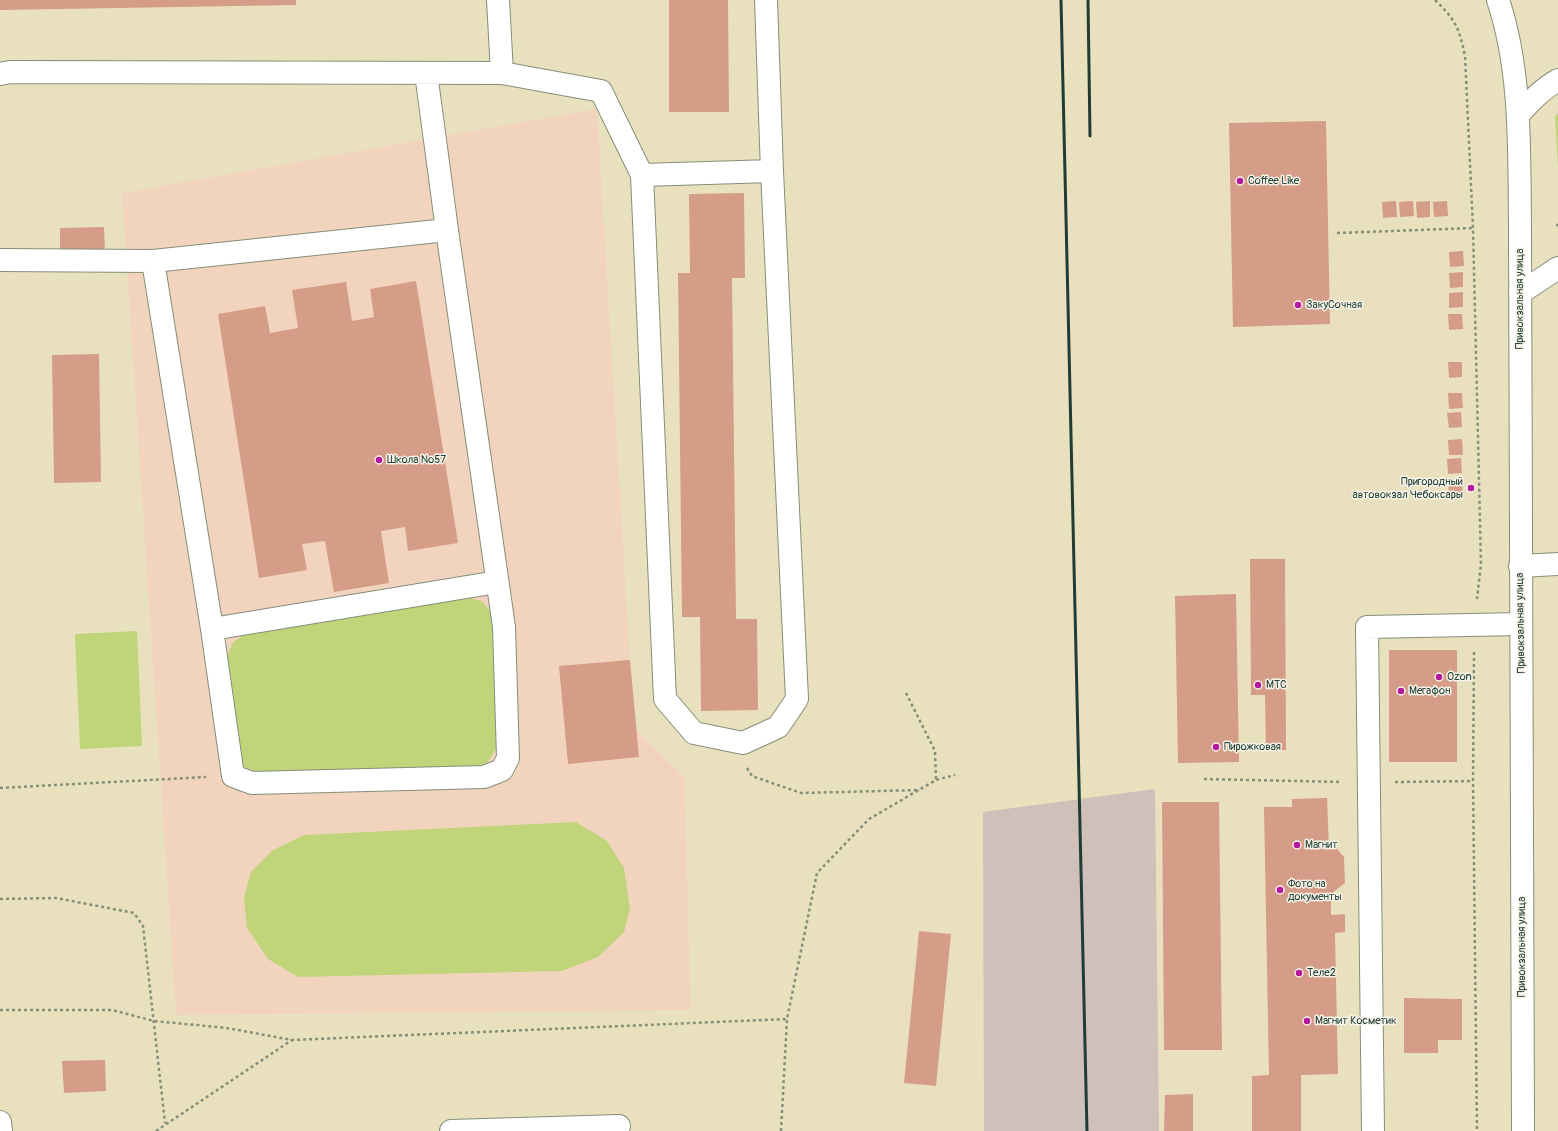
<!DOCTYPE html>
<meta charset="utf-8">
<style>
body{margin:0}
canvas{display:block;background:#e9e1be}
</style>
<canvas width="1558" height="1131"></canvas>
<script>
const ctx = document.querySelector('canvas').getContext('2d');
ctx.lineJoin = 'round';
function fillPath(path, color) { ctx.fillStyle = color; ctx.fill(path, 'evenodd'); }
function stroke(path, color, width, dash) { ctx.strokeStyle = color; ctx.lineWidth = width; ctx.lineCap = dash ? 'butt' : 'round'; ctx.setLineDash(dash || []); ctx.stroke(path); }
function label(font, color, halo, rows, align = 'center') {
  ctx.font = font + ' Pangolin,sans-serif'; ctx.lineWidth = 3; ctx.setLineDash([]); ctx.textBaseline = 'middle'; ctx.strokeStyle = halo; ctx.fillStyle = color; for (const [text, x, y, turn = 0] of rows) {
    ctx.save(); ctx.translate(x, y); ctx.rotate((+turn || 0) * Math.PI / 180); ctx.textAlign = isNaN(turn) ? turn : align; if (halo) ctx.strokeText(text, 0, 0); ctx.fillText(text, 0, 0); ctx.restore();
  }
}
fillPath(new Path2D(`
 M597 109 630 660 637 731 684 776 691 1010 176 1015 122 193Z`), '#f2d4be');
fillPath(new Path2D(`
 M1155 789 1159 1131H984L983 812Z`), '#cfc0ba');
fillPath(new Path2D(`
 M1558 113V168L1555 117Z
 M469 598 482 601 492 614 496 749 487 763 472 770 259 773 245 767 237 750 226 659 233 642 250 631Z
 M137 631 142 746 80 749 75 634Z
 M576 822 607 841 624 868 630 909 624 932 598 957 562 971 298 977 268 959 247 928 244 898 251 872 273 850 304 835Z`), '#c0d579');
fillPath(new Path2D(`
 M0 0H296V5L0 10Z
 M669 0H728L729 112H669Z
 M1326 121 1330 324 1233 327 1229 123Z
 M744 193 745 278H732L736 619H757L758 710 701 711 700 617H682L678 273H690L689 194Z
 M1396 201 1397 217 1383 218 1382 202Z
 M1413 201 1414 216 1400 217 1399 202Z
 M1430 201V217L1417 218 1416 202Z
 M1447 201 1448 216 1434 217 1433 202Z
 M104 227 105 253H60V228Z
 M1463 251 1464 266 1450 267 1449 252Z
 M1463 272V287L1450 288 1449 273Z
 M416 281 458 543 408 551 405 527 381 531 389 583 334 592 325 541 302 544 307 570 259 578 218 314 265 306 270 333 298 328 292 290 346 282 352 321 374 317 370 289Z
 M1463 292V307L1449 308V293Z
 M1448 314H1462L1463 329 1449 330Z
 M99 354 101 482 54 483 52 355Z
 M1448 362H1462V377L1449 378Z
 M1448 393H1462L1463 408 1449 409Z
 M1461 412 1462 427 1449 428 1447 413Z
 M1462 439 1463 455H1449L1448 440Z
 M1461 458 1462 473 1448 474 1447 459Z
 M1462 479 1463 495 1449 496 1448 480Z
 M1250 559H1285L1286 750H1266L1265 695H1251Z
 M1236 594 1239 762 1178 763 1175 596Z
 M1389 650H1457V762H1389Z
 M630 660 639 757 568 764 559 666Z
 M1327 798 1329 849H1337L1344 857 1345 883 1331 894V915L1345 914V932L1335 933 1338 1074 1301 1075V1131H1252V1076L1269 1075 1264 807H1292V799Z
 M1162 802H1219L1222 1050H1164Z
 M919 931 951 934 936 1086 904 1083Z
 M1404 998 1462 999V1040H1438V1053H1404Z
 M105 1060 106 1091 64 1093 62 1061Z
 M1193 1094V1131H1164L1165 1095Z`), '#d59c88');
const minor = new Path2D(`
 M498 0 502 73
 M426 73 447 230
 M0 74 10 72 502 73 601 91 642 175 772 171
 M642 175 665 699 694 733 743 743 778 727 797 699 772 171 766 0
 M0 260 153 261 447 230 504 627 508 758 502 770 484 777 252 783 233 776 212 629 153 261
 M1520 566 1558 564
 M212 629 497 582
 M0 1122 1 1131
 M451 1131 619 1126
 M1373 1131 1367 627 1521 624`);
const major = new Path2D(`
 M1498 0C1522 72 1519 152 1520 227L1523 1131
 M1518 115C1530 102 1542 89 1558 80
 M1520 293 1558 268`);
stroke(minor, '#848f79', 24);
stroke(major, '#848f79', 24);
stroke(new Path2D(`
 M1435 0C1456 20 1459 28 1465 56L1473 228 1481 564 1477 599
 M1556 225H1558
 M1337 233 1473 228
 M1474 652 1473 781 1477 1131
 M906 693 935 751 936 780
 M747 768 752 776 801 793 920 790
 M1204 779 1342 782
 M1395 782 1473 781
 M0 788 206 777
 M0 899 56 898 134 913 143 926 165 1123
 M0 1010H112L154 1021 227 1028 292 1040 787 1019
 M156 1131 292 1040
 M781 1131 787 1019 817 873 869 819 936 780 955 775`), '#848f79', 2.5, [3, 3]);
stroke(minor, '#fff', 22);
stroke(major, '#fff', 22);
stroke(new Path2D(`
 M1061 0 1087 1131
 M1088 0 1090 136`), '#1f3d34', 3);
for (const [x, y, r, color] of [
 [1240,181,4,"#b5179e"],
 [1298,305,4,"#b5179e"],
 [379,460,4,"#b5179e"],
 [1471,488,4,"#b5179e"],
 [1439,677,4,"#b5179e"],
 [1258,685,4,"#b5179e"],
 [1401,691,4,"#b5179e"],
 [1216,747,4,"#b5179e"],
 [1297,845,4,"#b5179e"],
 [1280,890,4,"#b5179e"],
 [1299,973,4,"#b5179e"],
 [1307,1021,4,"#b5179e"]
]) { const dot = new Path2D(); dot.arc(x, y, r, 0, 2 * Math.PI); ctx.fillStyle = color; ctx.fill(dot); stroke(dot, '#f7f3e8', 1.5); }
label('11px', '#1f3d34', '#f7f3e8', [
 ["Coffee Like",1248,181],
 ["ЗакуСочная",1306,305],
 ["Школа №57",387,460],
 ["Пригородный",1463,482,"right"],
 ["автовокзал Чебоксары",1463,495,"right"],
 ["Ozon",1447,677],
 ["МТС",1266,685],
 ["Мегафон",1409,691],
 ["Пирожковая",1224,747],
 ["Магнит",1305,845],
 ["Фото на",1288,884],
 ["документы",1288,897],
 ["Теле2",1307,973],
 ["Магнит Косметик",1315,1021]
], 'left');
label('11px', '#1f3d34', '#f7f3e8', [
 ["Привокзальная улица",1520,299,-90],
 ["Привокзальная улица",1521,623,-91],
 ["Привокзальная улица",1522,947,-90]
]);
</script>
